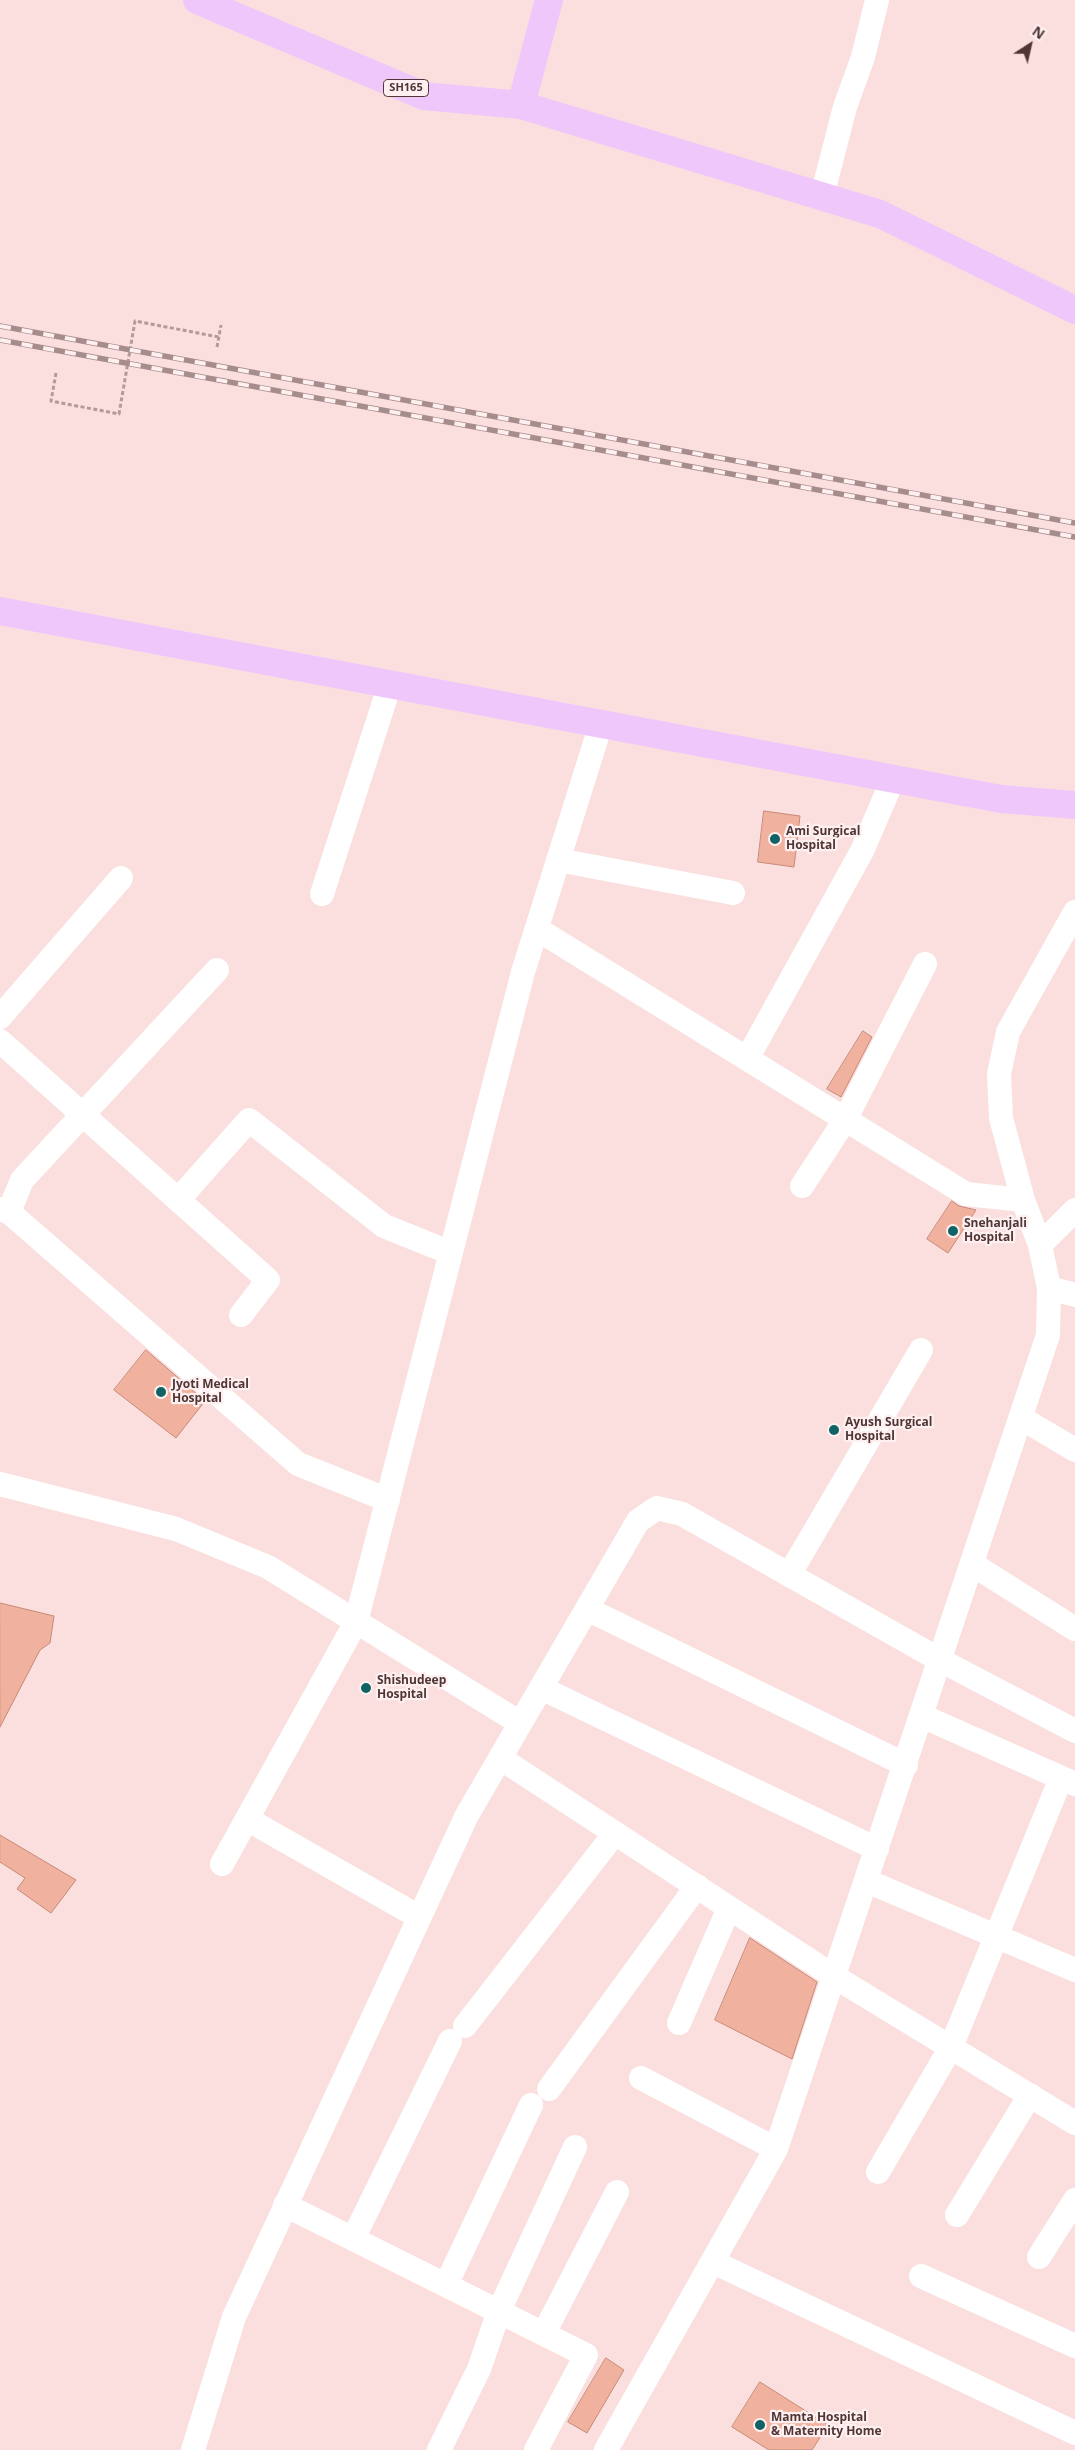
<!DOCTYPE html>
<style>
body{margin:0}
#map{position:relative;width:1075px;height:2450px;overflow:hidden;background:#fbdfdf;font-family:"Open Sans",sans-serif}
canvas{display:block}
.north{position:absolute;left:1005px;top:20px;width:50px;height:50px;-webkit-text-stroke:4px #fef0f0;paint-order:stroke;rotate:35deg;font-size:14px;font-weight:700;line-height:20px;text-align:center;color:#503535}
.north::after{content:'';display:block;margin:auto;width:18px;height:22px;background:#503535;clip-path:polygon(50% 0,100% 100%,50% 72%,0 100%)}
</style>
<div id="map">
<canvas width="1075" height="2450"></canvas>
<div class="north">N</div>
</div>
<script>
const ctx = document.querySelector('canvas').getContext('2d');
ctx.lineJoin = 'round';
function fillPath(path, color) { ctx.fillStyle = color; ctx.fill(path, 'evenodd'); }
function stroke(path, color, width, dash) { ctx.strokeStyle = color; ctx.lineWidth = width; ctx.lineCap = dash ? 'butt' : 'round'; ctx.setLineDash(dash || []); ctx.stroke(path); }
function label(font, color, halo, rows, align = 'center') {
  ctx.font = font + ' "Open Sans",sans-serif'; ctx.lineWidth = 4.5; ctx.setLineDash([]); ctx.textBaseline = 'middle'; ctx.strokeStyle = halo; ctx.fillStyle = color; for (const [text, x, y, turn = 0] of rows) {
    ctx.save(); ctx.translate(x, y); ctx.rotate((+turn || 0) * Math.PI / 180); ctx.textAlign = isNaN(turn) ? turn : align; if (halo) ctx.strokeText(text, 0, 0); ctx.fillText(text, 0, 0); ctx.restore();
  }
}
const building = new Path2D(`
 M764 811 800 816 794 867 758 862Z
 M863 1031 872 1037 841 1097 827 1089Z
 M952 1201 959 1206 976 1210 948 1253 927 1239Z
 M146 1350 205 1401 176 1438 114 1390Z
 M0 1603 54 1616 50 1643 40 1650 0 1727Z
 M0 1835 76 1880 51 1913 17 1889 25 1878 0 1862Z
 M750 1938 817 1982 792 2059 715 2020Z
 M606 2358 624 2370 587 2433 568 2422Z
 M760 2382 828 2425 812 2450H769L732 2427Z`);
fillPath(building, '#f0b29e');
stroke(building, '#c58a77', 1);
stroke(new Path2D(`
 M217 347 221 325
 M56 373 51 401 119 414 135 321 219 337`), '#b59999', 3, [4, 2.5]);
stroke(new Path2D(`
 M822 196 845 107 863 57 877 0
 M558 860 733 893
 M322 894 390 684
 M537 929 966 1194 1023 1200
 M0 1017 121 878
 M0 1041 268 1280 241 1315
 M747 1059 862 851 893 779
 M802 1186 845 1120 925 964
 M178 1200 249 1120 384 1226 451 1253
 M0 1209 9 1212 298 1464 388 1500
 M9 1212 22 1180 217 970
 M1040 1245 1075 1210
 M1049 1288 1075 1295
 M1021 1418 1075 1450
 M0 1484 176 1529 268 1567 520 1723
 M972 1564 1075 1629
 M789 1575 921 1350
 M587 1609 906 1765
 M541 1688 877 1849
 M922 1716 1075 1784
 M500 1758 835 1977 1075 2123
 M247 1819 419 1917
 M222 1864 356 1622 523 972 601 724
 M867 1881 1075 1970
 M679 2023 729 1908
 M465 2026 615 1833
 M641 2078 776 2149
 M549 2089 697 1886
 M878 2172 951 2047 1061 1778
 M285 2205 586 2355 536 2450
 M957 2215 1030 2095
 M353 2239 450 2041
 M1039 2257 1075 2200
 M713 2262 1075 2433
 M921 2276 1075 2346
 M446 2285 531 2105
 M544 2333 617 2192
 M193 2450 234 2317 467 1815 638 1521 657 1508 682 1514 940 1660 1075 1731
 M439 2450 479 2369 499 2311 575 2147
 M606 2450 776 2149 1048 1335 1049 1288 1040 1245 1023 1200 1001 1118 999 1074 1008 1032 1075 912`), '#fff', 24);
stroke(new Path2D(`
 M197 0 424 96 521 105 549 0
 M521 105 880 214 1075 310
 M0 611 1001 799 1075 805`), '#efc7fa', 28);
const rail = new Path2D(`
 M0 326 1075 523
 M0 340 1075 537`);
stroke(rail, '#a78c8c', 5.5);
stroke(rail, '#fef0f0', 4, [11]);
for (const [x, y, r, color] of [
 [775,839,6,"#116265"],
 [953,1231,6,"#116265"],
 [161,1392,6,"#116265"],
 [834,1430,6,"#116265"],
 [366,1688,6,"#116265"],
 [760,2425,6,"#116265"]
]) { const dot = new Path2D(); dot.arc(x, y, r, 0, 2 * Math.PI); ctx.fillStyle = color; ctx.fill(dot); stroke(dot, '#fef0f0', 2); }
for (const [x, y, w] of [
 [406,88,45]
]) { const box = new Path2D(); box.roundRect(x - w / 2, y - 8.5, w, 17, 4); ctx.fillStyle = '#fef0f0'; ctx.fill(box); stroke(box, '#503535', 1); }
label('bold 11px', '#503535', null, [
 ["SH165",406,88]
]);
label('bold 12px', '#503535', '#fef0f0', [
 ["Ami Surgical",786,832],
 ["Hospital",786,846],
 ["Snehanjali",964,1224],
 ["Hospital",964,1238],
 ["Jyoti Medical",172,1385],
 ["Hospital",172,1399],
 ["Ayush Surgical",845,1423],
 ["Hospital",845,1437],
 ["Shishudeep",377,1681],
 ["Hospital",377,1695],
 ["Mamta Hospital",771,2418],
 ["& Maternity Home",771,2432]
], 'left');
</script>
